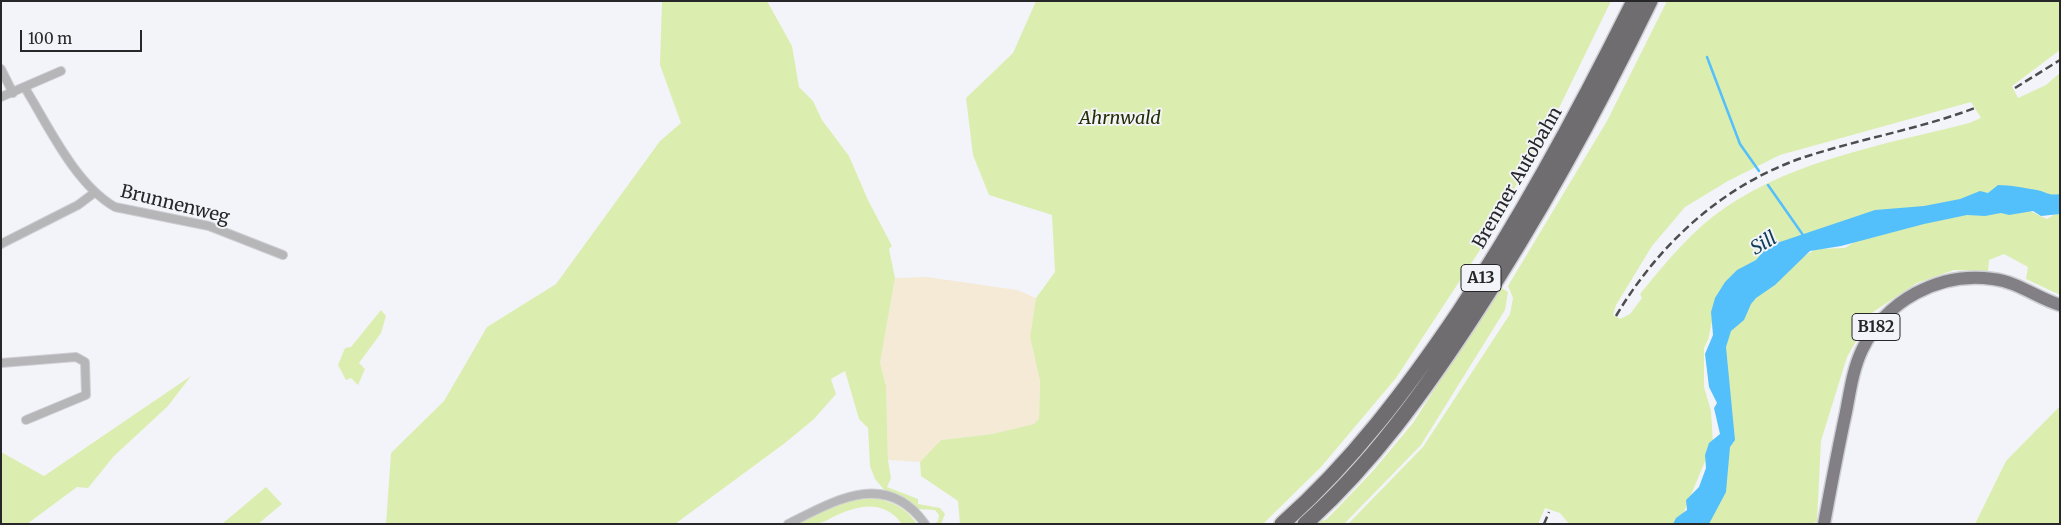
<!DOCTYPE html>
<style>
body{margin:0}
#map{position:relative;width:2061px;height:525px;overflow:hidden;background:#f3f4f9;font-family:Merriweather,serif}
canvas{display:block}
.frame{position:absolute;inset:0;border:2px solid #272729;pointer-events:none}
.scale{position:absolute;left:20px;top:30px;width:122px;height:22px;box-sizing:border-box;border:2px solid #272729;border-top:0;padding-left:6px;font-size:15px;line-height:18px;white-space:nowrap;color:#272729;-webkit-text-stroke:4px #f3f4f9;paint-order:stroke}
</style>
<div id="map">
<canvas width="2061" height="525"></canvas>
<div class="frame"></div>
<div class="scale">100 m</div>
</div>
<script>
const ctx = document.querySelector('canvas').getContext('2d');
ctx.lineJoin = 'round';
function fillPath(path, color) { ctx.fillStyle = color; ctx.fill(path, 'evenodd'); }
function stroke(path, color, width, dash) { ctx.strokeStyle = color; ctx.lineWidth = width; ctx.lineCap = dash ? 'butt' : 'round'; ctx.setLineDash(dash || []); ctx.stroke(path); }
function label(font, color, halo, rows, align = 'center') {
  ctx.font = font + ' Merriweather,serif'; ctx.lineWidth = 4; ctx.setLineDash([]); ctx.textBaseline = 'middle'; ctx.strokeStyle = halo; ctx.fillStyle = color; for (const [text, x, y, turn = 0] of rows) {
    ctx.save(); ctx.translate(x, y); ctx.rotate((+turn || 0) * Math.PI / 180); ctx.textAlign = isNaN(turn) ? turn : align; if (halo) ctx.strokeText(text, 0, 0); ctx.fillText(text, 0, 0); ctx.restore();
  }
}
fillPath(new Path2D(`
 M927 277 1017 290 1036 298 1030 337 1040 381 1039 419 1034 424 992 434 941 440 920 462 888 460 886 386 880 363 895 278Z`), '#f4ead5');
fillPath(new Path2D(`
 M662 1H767L792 46 799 87 813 101 822 120 849 156 868 200 892 246 889 249 895 278 880 363 886 386 888 460 891 478 887 487 918 499V504L940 508 945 514 941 524H934L938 521 939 515 935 510 916 509 907 500 885 491 875 479 870 466 868 428 859 419 845 371 831 379 836 394 814 419 785 443 675 524H386L391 453 444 401 487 327 556 284 660 141 681 123 660 65Z
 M1036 1H1611L1560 106 1482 247 1396 378 1321 467 1263 524H960L958 501 921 476 920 462 941 440 992 434 1034 424 1039 419 1040 381 1030 337 1036 298 1055 272 1052 215 989 195 973 155 966 98 1013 53Z
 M1667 1H2060V50L2012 86 2018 98 2046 85 2060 73V195L1859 216 1713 317 1708 340 1704 348V387L1711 411 1713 442 1681 519 1677 524H1569L1560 513 1545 508 1538 524H1348L1423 447 1510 314 1513 298 1508 286 1607 121ZM1971 102 1981 118 1969 123C1887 144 1797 159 1726 207 1692 230 1666 262 1640 294L1642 298 1630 314 1620 319 1613 315 1616 305 1652 246 1685 207 1728 181 1780 155Z
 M2028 210 2047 219 2060 211V295L2026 279 2028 267 2004 254 1989 260 1988 271 1954 270 1917 283 1873 312 1847 357 1821 441 1817 522 1808 524H1706L1724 477 1721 350 1735 320 1774 274 1816 249 1845 248 1868 233 1970 212Z
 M1500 287 1508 292 1505 310 1421 445 1344 524H1313L1327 519 1372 472 1413 423Z
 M381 310 386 316 381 333 359 363 365 369 358 385 351 378 346 380 338 365 345 348 351 347Z
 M191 376 168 406 114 456 88 488 77 487 27 524H1V452L44 476Z
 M2060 406V524H1975L2006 461Z
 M266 487 282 504 258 524H222Z
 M865 497C886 499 905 505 917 524H902C883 499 859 505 833 517 829 519 824 522 819 523 812 525 803 524 796 524L848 500Z`), '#dcedb0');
fillPath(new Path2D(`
 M1998 185C2010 185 2025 188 2037 190 2048 192 2047 196 2060 194V214L2041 216 2033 211 2009 215 2001 213 1985 216 1967 215 1924 224 1841 246 1810 251 1775 285 1756 298 1751 304 1744 320 1731 331 1726 347 1735 440 1730 447 1726 492 1709 524H1673L1676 518 1687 510 1686 500 1699 487 1706 468 1705 455 1709 443 1720 434 1714 408 1717 403 1709 387 1705 354 1713 335 1711 312 1715 298 1725 282 1737 270 1756 260 1768 246 1875 210 1924 206 1960 199 1980 191 1988 193Z`), '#54c0fb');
stroke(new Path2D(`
 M1707 57 1740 144 1759 171
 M1768 185 1803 235`), '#54c0fb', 2.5);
const street = new Path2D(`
 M1 69 13 93
 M25 88C49 127 75 184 115 207L209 226 283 255
 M1 97 61 71
 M1 244 78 205 94 193
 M1 363 76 357 85 362 86 395 26 420
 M788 524C834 501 886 469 925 524`);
const primary = new Path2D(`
 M1824 524C1831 486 1838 449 1846 412 1850 391 1853 369 1862 350 1885 301 1939 271 1993 279 2018 282 2037 298 2060 305`);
const highway = new Path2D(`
 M1282 524C1352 462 1407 389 1459 312 1525 212 1581 108 1634 1
 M1305 524C1372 464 1425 390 1474 315 1540 214 1597 110 1650 1`);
stroke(street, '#cecfd4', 10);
stroke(primary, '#cecfd4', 15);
stroke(highway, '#cecfd4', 18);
stroke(street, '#b6b5b7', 8);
stroke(primary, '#828084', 12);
stroke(highway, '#706d71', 15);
stroke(new Path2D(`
 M2015 88 2060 60
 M1616 316C1660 242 1727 181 1811 155 1865 138 1922 128 1975 108
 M1544 524 1549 512`), '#4d4d4f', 2.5, [8, 4]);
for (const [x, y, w] of [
 [1481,278,40],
 [1876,327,48]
]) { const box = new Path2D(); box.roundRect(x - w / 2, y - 13.5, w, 27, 4); ctx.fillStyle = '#f3f4f9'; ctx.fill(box); stroke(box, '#272729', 1); }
label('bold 16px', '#272729', null, [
 ["A13",1481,278],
 ["B182",1876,327]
]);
label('italic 18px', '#252e03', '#f3f4f9', [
 ["Ahrnwald",1120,119]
]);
label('18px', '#272729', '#f3f4f9', [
 ["Brenner Autobahn",1518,178,-60],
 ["Brunnenweg",175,205,14]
]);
label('italic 19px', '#0f3d55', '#f3f4f9', [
 ["Sill",1764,244,-30]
]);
</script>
